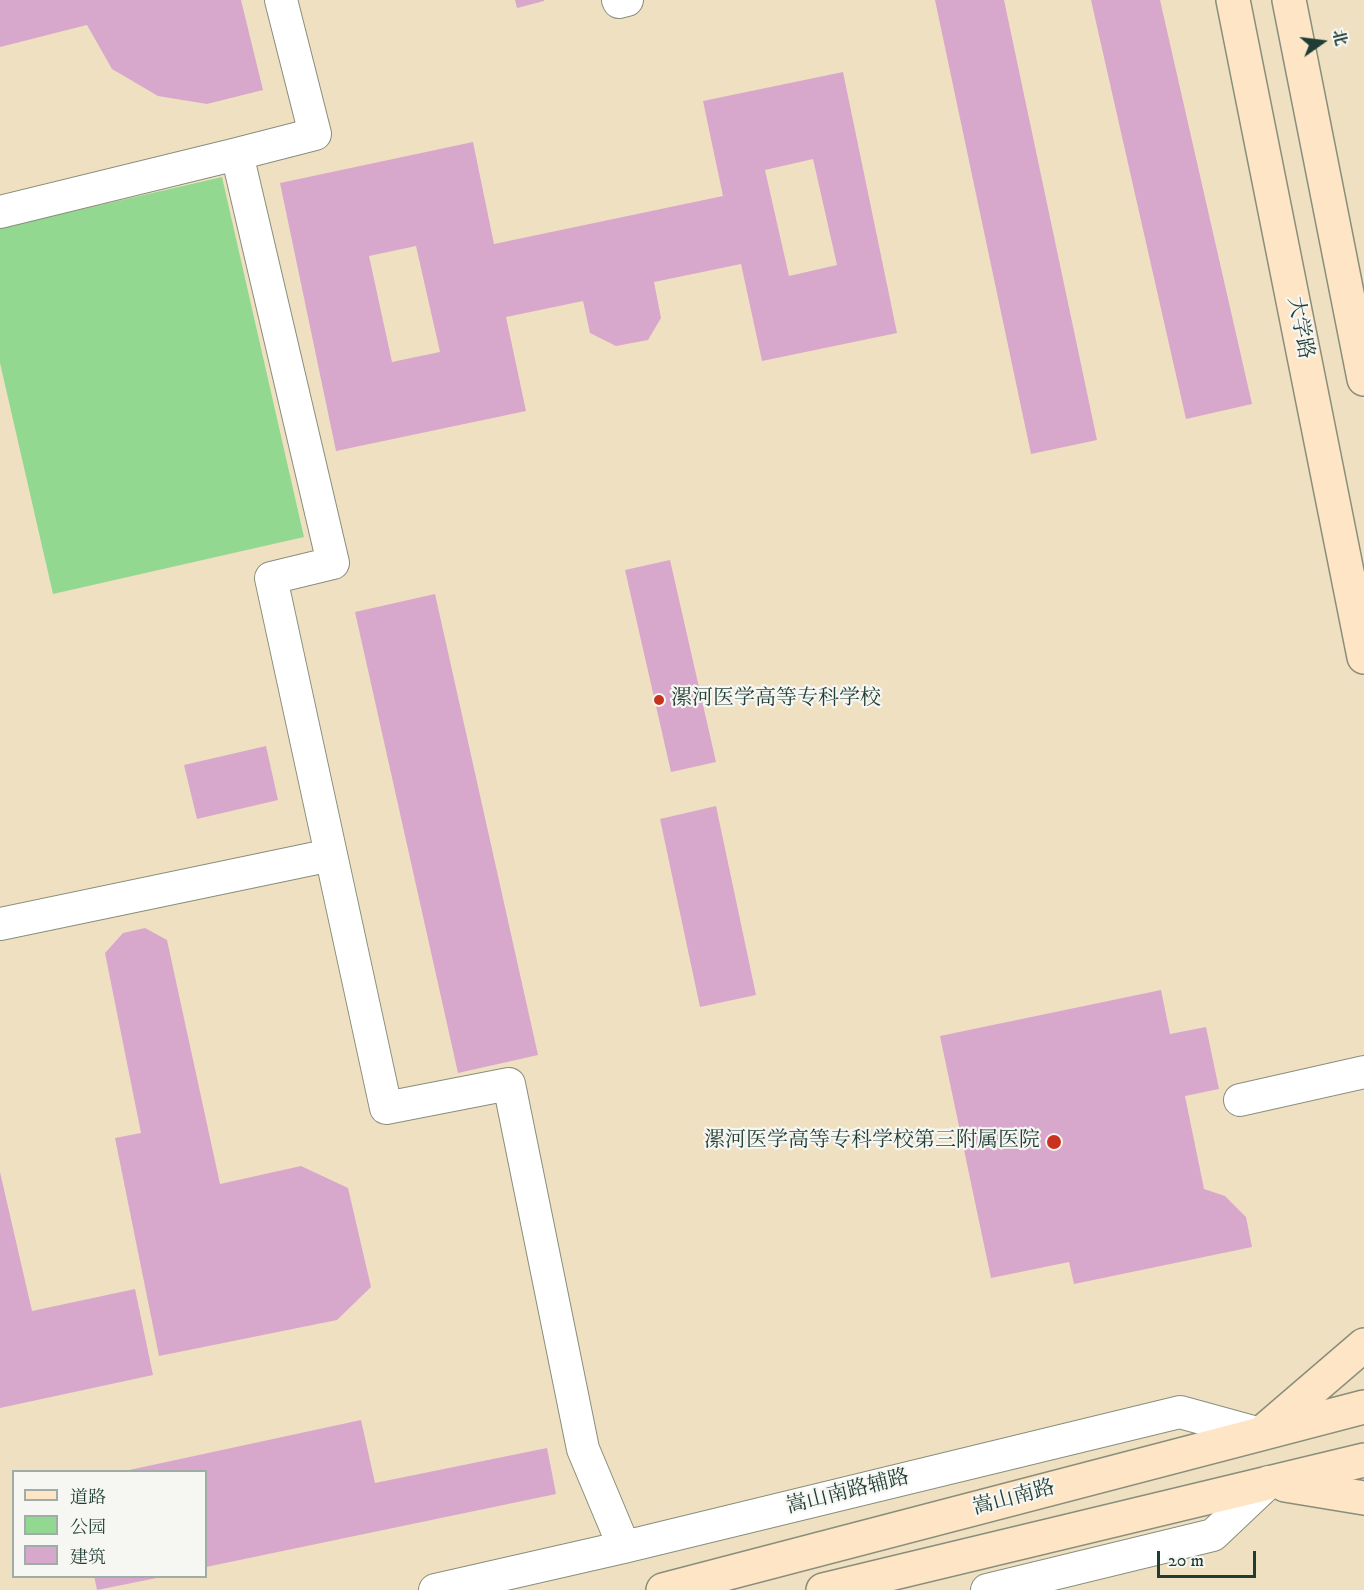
<!DOCTYPE html>
<meta charset="utf-8">
<style>
body{margin:0}
#map{position:relative;width:1364px;height:1590px;overflow:hidden;background:#f0e0c2;font-family:"IM FELL DW Pica","Noto Serif SC",serif}
canvas{display:block}
.legend{position:absolute;left:12px;top:1470px;width:195px;height:108px;box-sizing:border-box;background:#f6f6f2;border:2px solid #a0aca6;margin:0;padding:8px 10px;list-style:none;font-size:18px;color:#1f3d34}
.legend li{display:flex;align-items:center;gap:12px;height:30px}
.legend b{width:30px;border:2px solid #a0aca6}
.north{position:absolute;left:1292px;top:12px;width:60px;height:60px;-webkit-text-stroke:4px #f6f6f2;paint-order:stroke;rotate:76deg;font-size:16px;font-weight:700;line-height:24px;text-align:center;color:#1f3d34}
.north::after{content:'';display:block;margin:auto;width:21px;height:27px;background:#1f3d34;clip-path:polygon(50% 0,100% 100%,50% 72%,0 100%)}
.scale{position:absolute;left:1157px;top:1551px;width:99px;height:27px;box-sizing:border-box;border:3px solid #1f3d34;border-top:0;padding-left:8px;font-size:18px;line-height:21px;white-space:nowrap;color:#1f3d34;-webkit-text-stroke:4px #f6f6f2;paint-order:stroke}
</style>
<div id="map">
<canvas width="1364" height="1590"></canvas>
<ul class="legend">
<li><b style="height:8px;background:#fde5c5"></b>道路</li>
<li><b style="height:16px;background:#93d891"></b>公园</li>
<li><b style="height:16px;background:#d8a7cc"></b>建筑</li>
</ul>
<div class="north">北</div>
<div class="scale">20 m</div>
</div>
<script>
const ctx = document.querySelector('canvas').getContext('2d');
ctx.lineJoin = 'round';
function fillPath(path, color) { ctx.fillStyle = color; ctx.fill(path, 'evenodd'); }
function stroke(path, color, width, dash) { ctx.strokeStyle = color; ctx.lineWidth = width; ctx.lineCap = dash ? 'butt' : 'round'; ctx.setLineDash(dash || []); ctx.stroke(path); }
function label(font, color, halo, rows, align = 'center') {
  ctx.font = font + ' "IM FELL DW Pica","Noto Serif SC",serif'; ctx.lineWidth = 4.5; ctx.setLineDash([]); ctx.textBaseline = 'middle'; ctx.strokeStyle = halo; ctx.fillStyle = color; for (const [text, x, y, turn = 0] of rows) {
    ctx.save(); ctx.translate(x, y); ctx.rotate((+turn || 0) * Math.PI / 180); ctx.textAlign = isNaN(turn) ? turn : align; if (halo) ctx.strokeText(text, 0, 0); ctx.fillText(text, 0, 0); ctx.restore();
  }
}
fillPath(new Path2D(`
 M222 177 304 537 53 594 0 363V228Z`), '#93d891');
fillPath(new Path2D(`
 M0 0H241L263 90 207 104 158 96 112 69 87 25 0 47Z
 M515 0H544V1L517 8Z
 M935 0H1004L1097 440 1031 454Z
 M1091 0H1160L1252 404 1186 419Z
 M843 72 897 333 762 361 741 264 654 282 661 318 648 340 616 346 590 333 583 301 506 317 526 411 336 451 280 183 473 142 494 244 723 196 703 101ZM813 159 837 265 789 276 765 170ZM416 246 440 352 392 362 369 256Z
 M670 560 716 762 671 772 625 570Z
 M435 594 538 1055 458 1073 355 612Z
 M266 746 278 800 197 819 184 765Z
 M716 806 756 995 700 1007 660 819Z
 M145 928 167 940 220 1184 301 1166 348 1188 371 1287 337 1320 159 1356 115 1138 141 1133 105 953 123 933Z
 M1161 990 1170 1034 1206 1027 1219 1089 1185 1096 1204 1189 1225 1196 1246 1217 1252 1247 1074 1284 1069 1262 991 1278 940 1036Z
 M0 1172 32 1311 135 1289 153 1375 0 1408Z
 M361 1420 375 1483 547 1448 556 1494 206 1567V1472H120Z
 M94 1576H157V1578L97 1590Z`), '#d8a7cc');
const minor = new Path2D(`
 M281 0 315 134 237 154 333 563 271 578 386 1108 509 1084 583 1449 624 1547
 M618 0 619 2 627 0
 M0 212 237 154
 M0 924 331 855
 M1240 1100 1364 1072
 M435 1590 624 1547 1180 1412 1260 1434
 M987 1590 1213 1535 1269 1482`);
const secondary = new Path2D(`
 M1233 0 1364 657
 M1289 0 1364 379
 M1265 1430 1364 1345
 M1285 1485 1364 1498
 M663 1590 1364 1407
 M823 1590 1364 1460`);
stroke(minor, '#888e7b', 34);
stroke(secondary, '#888e7b', 36);
stroke(minor, '#fff', 32);
stroke(secondary, '#fde5c5', 33);
for (const [x, y, r, color] of [
 [659,700,6,"#c8321e"],
 [1054,1142,8,"#c8321e"]
]) { const dot = new Path2D(); dot.arc(x, y, r, 0, 2 * Math.PI); ctx.fillStyle = color; ctx.fill(dot); stroke(dot, '#f6f6f2', 2); }
label('21px', '#1f3d34', '#f6f6f2', [
 ["大学路",1299,328,79],
 ["嵩山南路辅路",848,1493,-14],
 ["嵩山南路",1014,1499,-15]
]);
label('21px', '#1f3d34', '#f6f6f2', [
 ["漯河医学高等专科学校",671,700],
 ["漯河医学高等专科学校第三附属医院",1040,1142,"right"]
], 'left');
</script>
